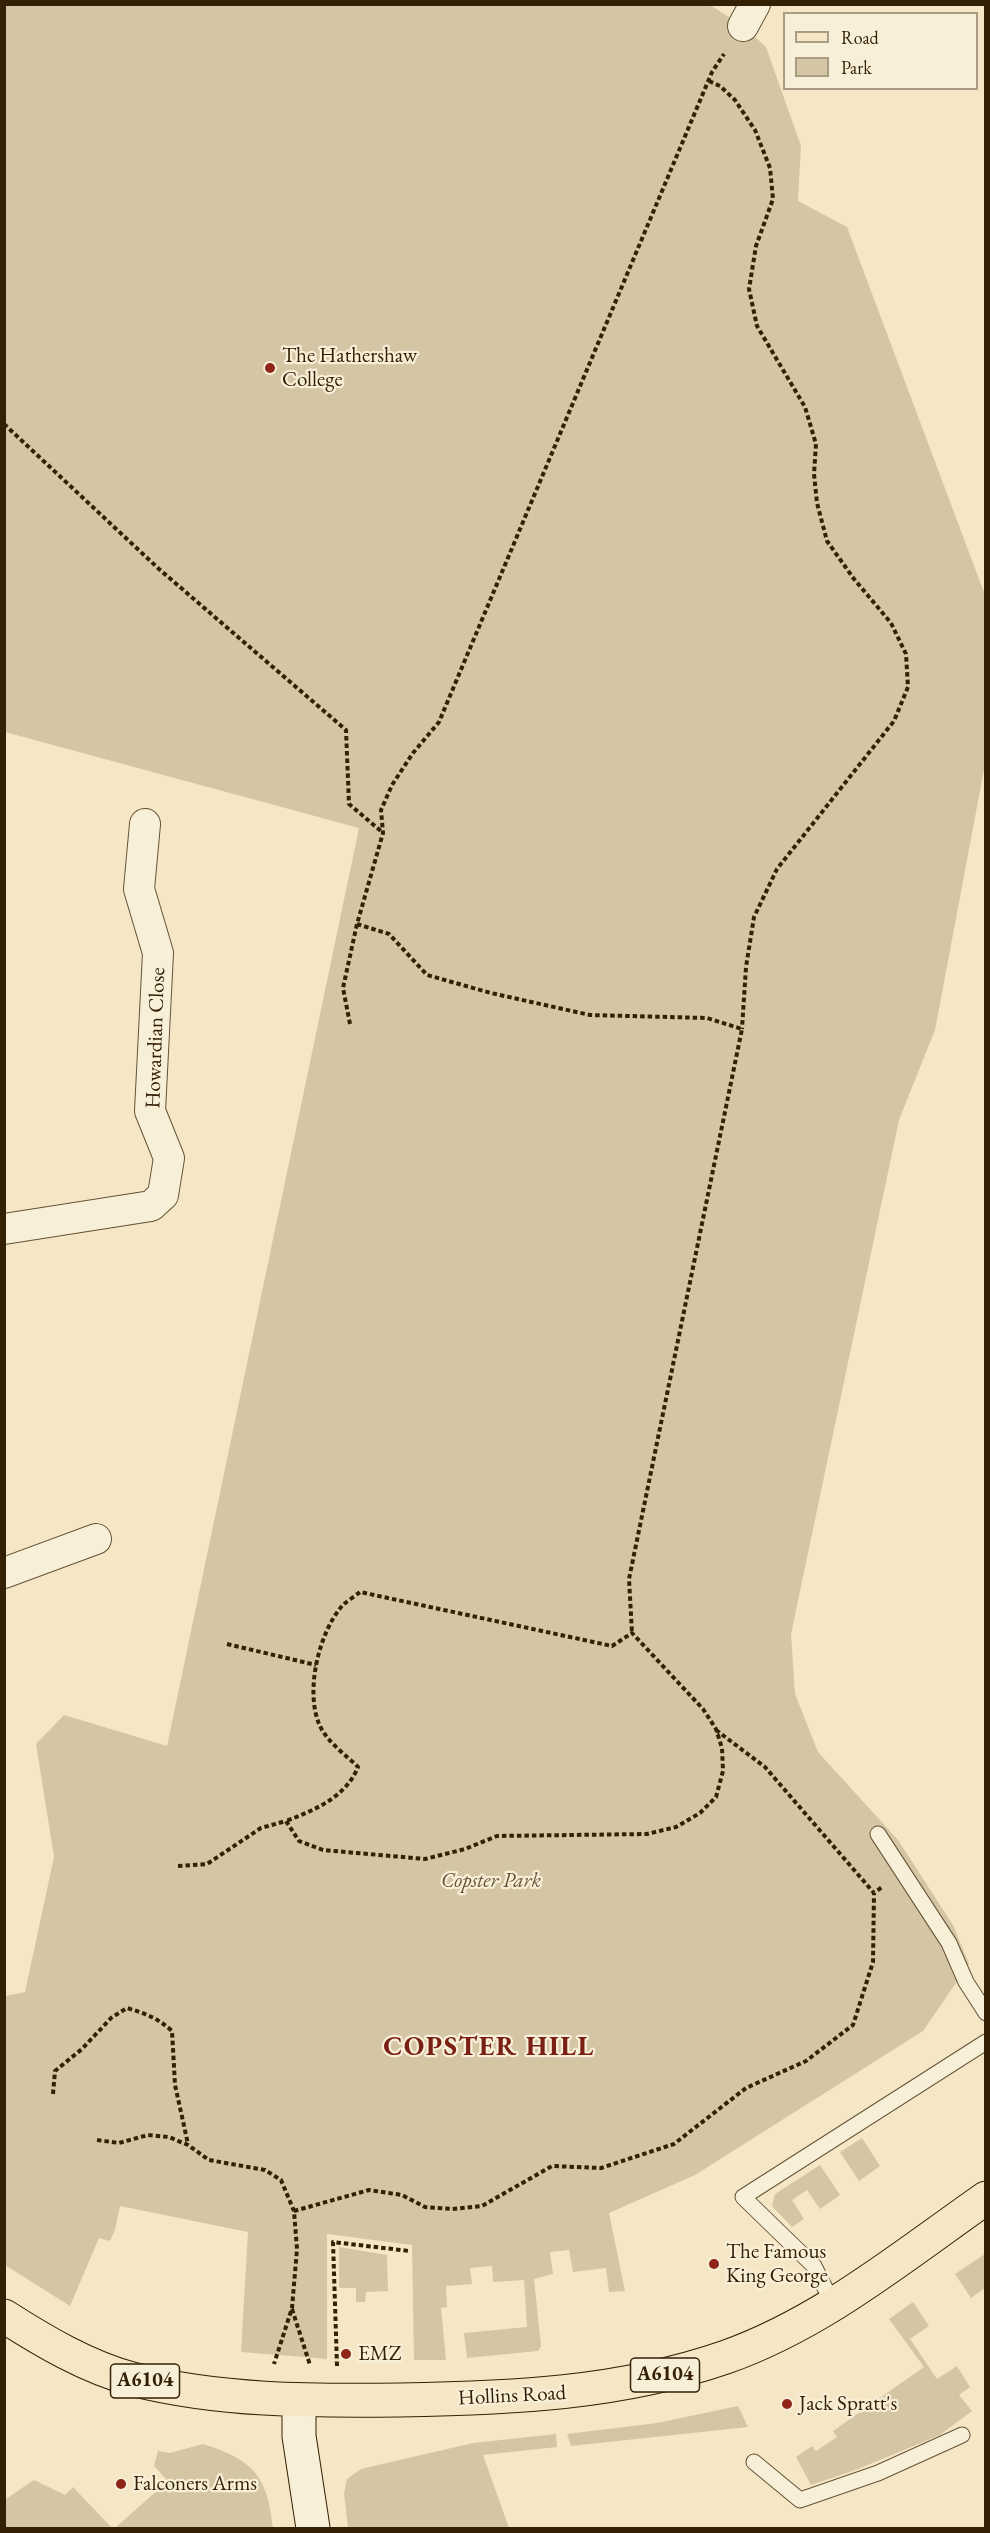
<!DOCTYPE html>
<style>
body{margin:0}
#map{position:relative;width:990px;height:2533px;overflow:hidden;background:#f5e7c5;font-family:"EB Garamond",serif}
canvas{display:block}
.frame{position:absolute;inset:0;border:6px solid #342105;pointer-events:none}
.legend{position:absolute;left:783px;top:12px;width:195px;height:78px;box-sizing:border-box;background:#f8efd9;border:2px solid #aa9d84;margin:0;padding:8px 10px;list-style:none;font-size:18px;color:#342105}
.legend li{display:flex;align-items:center;gap:12px;height:30px}
.legend b{width:30px;border:2px solid #aa9d84}
</style>
<div id="map">
<canvas width="990" height="2533"></canvas>
<div class="frame"></div>
<ul class="legend">
<li><b style="height:8px;background:#f5e7c5"></b>Road</li>
<li><b style="height:16px;background:#d4c5a4"></b>Park</li>
</ul>
</div>
<script>
const ctx = document.querySelector('canvas').getContext('2d');
ctx.lineJoin = 'round';
function fillPath(path, color) { ctx.fillStyle = color; ctx.fill(path, 'evenodd'); }
function stroke(path, color, width, dash) { ctx.strokeStyle = color; ctx.lineWidth = width; ctx.lineCap = dash ? 'butt' : 'round'; ctx.setLineDash(dash || []); ctx.stroke(path); }
function label(font, color, halo, rows, align = 'center') {
  ctx.font = font + ' "EB Garamond",serif'; ctx.lineWidth = 4.5; ctx.setLineDash([]); ctx.textBaseline = 'middle'; ctx.strokeStyle = halo; ctx.fillStyle = color; for (const [text, x, y, turn = 0] of rows) {
    ctx.save(); ctx.translate(x, y); ctx.rotate((+turn || 0) * Math.PI / 180); ctx.textAlign = isNaN(turn) ? turn : align; if (halo) ctx.strokeText(text, 0, 0); ctx.fillText(text, 0, 0); ctx.restore();
  }
}
fillPath(new Path2D(`
 M4 5H710L743 26 766 47 801 146 798 201 847 227 985 595V764L935 1030 899 1120 791 1634 795 1694 818 1752 898 1840 953 1925 969 1964 923 2031 695 2175 609 2213 625 2291 609 2292 606 2268 573 2272 569 2250 550 2252 553 2274 534 2279 541 2346 538 2351 467 2358 464 2333 527 2327 524 2280 493 2282 492 2266 470 2268 472 2284 446 2286 447 2307 441 2308 446 2360H414L412 2245 327 2234V2359L241 2352 248 2232 120 2206 115 2230 110 2241 99 2238 70 2306 5 2265V1996L25 1992 54 1857 36 1744 64 1715 167 1746 359 828 5 732Z
 M862 2138 880 2166 859 2181 840 2152Z
 M820 2165 840 2195 820 2209 807 2190 792 2200 804 2219 792 2227 772 2206 775 2194Z
 M339 2247 387 2255 388 2291 366 2292 365 2302H356V2288H339Z
 M985 2254V2288L971 2298 955 2274Z
 M913 2302 929 2326 910 2339 937 2379 957 2366 970 2387 959 2395 972 2411 940 2435 858 2469 811 2485 796 2457 812 2446 816 2451 837 2437 833 2431 924 2367 889 2319Z
 M738 2406 748 2427 571 2446 567 2434 657 2423Z
 M556 2434 557 2447 483 2455 509 2528H348L344 2493 347 2479 361 2469 473 2443Z
 M203 2444C254 2460 267 2476 273 2528H115L168 2481 154 2466 158 2451 170 2453Z
 M34 2480 65 2495 73 2487 112 2528H5V2497L6 2499Z`), '#d4c5a4');
const service = new Path2D(`
 M878 1834 949 1943 966 1982 986 2013
 M833 2304 814 2266 743 2197 986 2042
 M754 2462 800 2500 878 2473 962 2435`);
const minor = new Path2D(`
 M743 26 755 4
 M4 1229 151 1206 163 1195 169 1158 150 1111 158 953 139 889 145 824
 M4 1573 96 1539`);
const secondary = new Path2D(`
 M299 2401V2436L313 2528`);
const primary = new Path2D(`
 M4 2316C43 2341 87 2367 132 2379 219 2401 309 2401 399 2400 510 2398 619 2394 726 2357 822 2323 903 2256 986 2198`);
stroke(service, '#645235', 17);
stroke(minor, '#645235', 32);
stroke(secondary, '#342105', 35);
stroke(primary, '#342105', 35);
stroke(new Path2D(`
 M709 81 720 86 735 100 755 130 770 168 773 199 756 246 749 289 757 326 805 407 816 444 814 474 817 503 827 541 854 579 891 623 906 654 908 687 894 721 777 869 754 917 746 967 742 1029
 M4 424 159 569 346 730 349 804 382 832
 M357 924 389 934 427 975 491 993 590 1015 707 1018 742 1029 629 1579 632 1633
 M350 1024 343 988 357 924 383 833 381 810 392 785 413 753 439 722 712 72 724 54
 M227 1644 316 1665
 M716 1730 765 1767 874 1893 882 1887
 M178 1866 207 1864 261 1828 286 1821 299 1841 323 1850 425 1859 465 1849 497 1836 647 1834 676 1827 700 1813 716 1797 723 1771 722 1748 716 1729 703 1709 632 1633 612 1646 360 1592C355 1596 347 1601 342 1606 319 1633 306 1688 318 1721 324 1740 345 1754 358 1767 346 1797 315 1810 286 1821
 M53 2094 55 2071 82 2049 111 2018 127 2008C144 2013 158 2018 172 2031L175 2085 188 2144
 M97 2140 119 2143 148 2135 169 2137 188 2145 209 2160 265 2170 281 2180 294 2211 297 2249 292 2308 274 2364
 M294 2211 369 2190 402 2195 425 2207 452 2209 482 2206 552 2166 601 2168 674 2144 746 2088 806 2061 853 2025 873 1962 874 1893
 M292 2309 310 2365
 M337 2366 333 2242 409 2251`), '#342105', 4, [4.5, 3]);
stroke(service, '#f8efd9', 15);
stroke(minor, '#f8efd9', 30);
stroke(secondary, '#f8efd9', 33);
stroke(primary, '#f5e7c5', 33);
for (const [x, y, r, color] of [
 [270,368,6,"#8f2418"],
 [714,2264,6,"#8f2418"],
 [346,2354,6,"#8f2418"],
 [787,2404,6,"#8f2418"],
 [121,2484,6,"#8f2418"]
]) { const dot = new Path2D(); dot.arc(x, y, r, 0, 2 * Math.PI); ctx.fillStyle = color; ctx.fill(dot); stroke(dot, '#f8efd9', 2); }
for (const [x, y, w] of [
 [665,2375,69],
 [145,2381,69]
]) { const box = new Path2D(); box.roundRect(x - w / 2, y - 17, w, 34, 4.5); ctx.fillStyle = '#f8efd9'; ctx.fill(box); stroke(box, '#342105', 1.5); }
label('bold 20px', '#342105', null, [
 ["A6104",665,2375],
 ["A6104",145,2381]
]);
label('21px', '#342105', '#f8efd9', [
 ["The Hathershaw",282,356],
 ["College",282,380],
 ["The Famous",726,2252],
 ["King George",726,2276],
 ["EMZ",358,2354],
 ["Jack Spratt's",799,2404],
 ["Falconers Arms",133,2484]
], 'left');
label('21px', '#342105', '#f8efd9', [
 ["Howardian Close",156,1038,-88],
 ["Hollins Road",512,2396,-3]
]);
label('italic 21px', '#645235', '#f8efd9', [
 ["Copster Park",491,1881]
]);
ctx.letterSpacing = '1.5px';
label('bold 27px', '#7a1f14', '#f8efd9', [
 ["COPSTER HILL",489,2048]
]);
ctx.letterSpacing = '0px';
</script>
